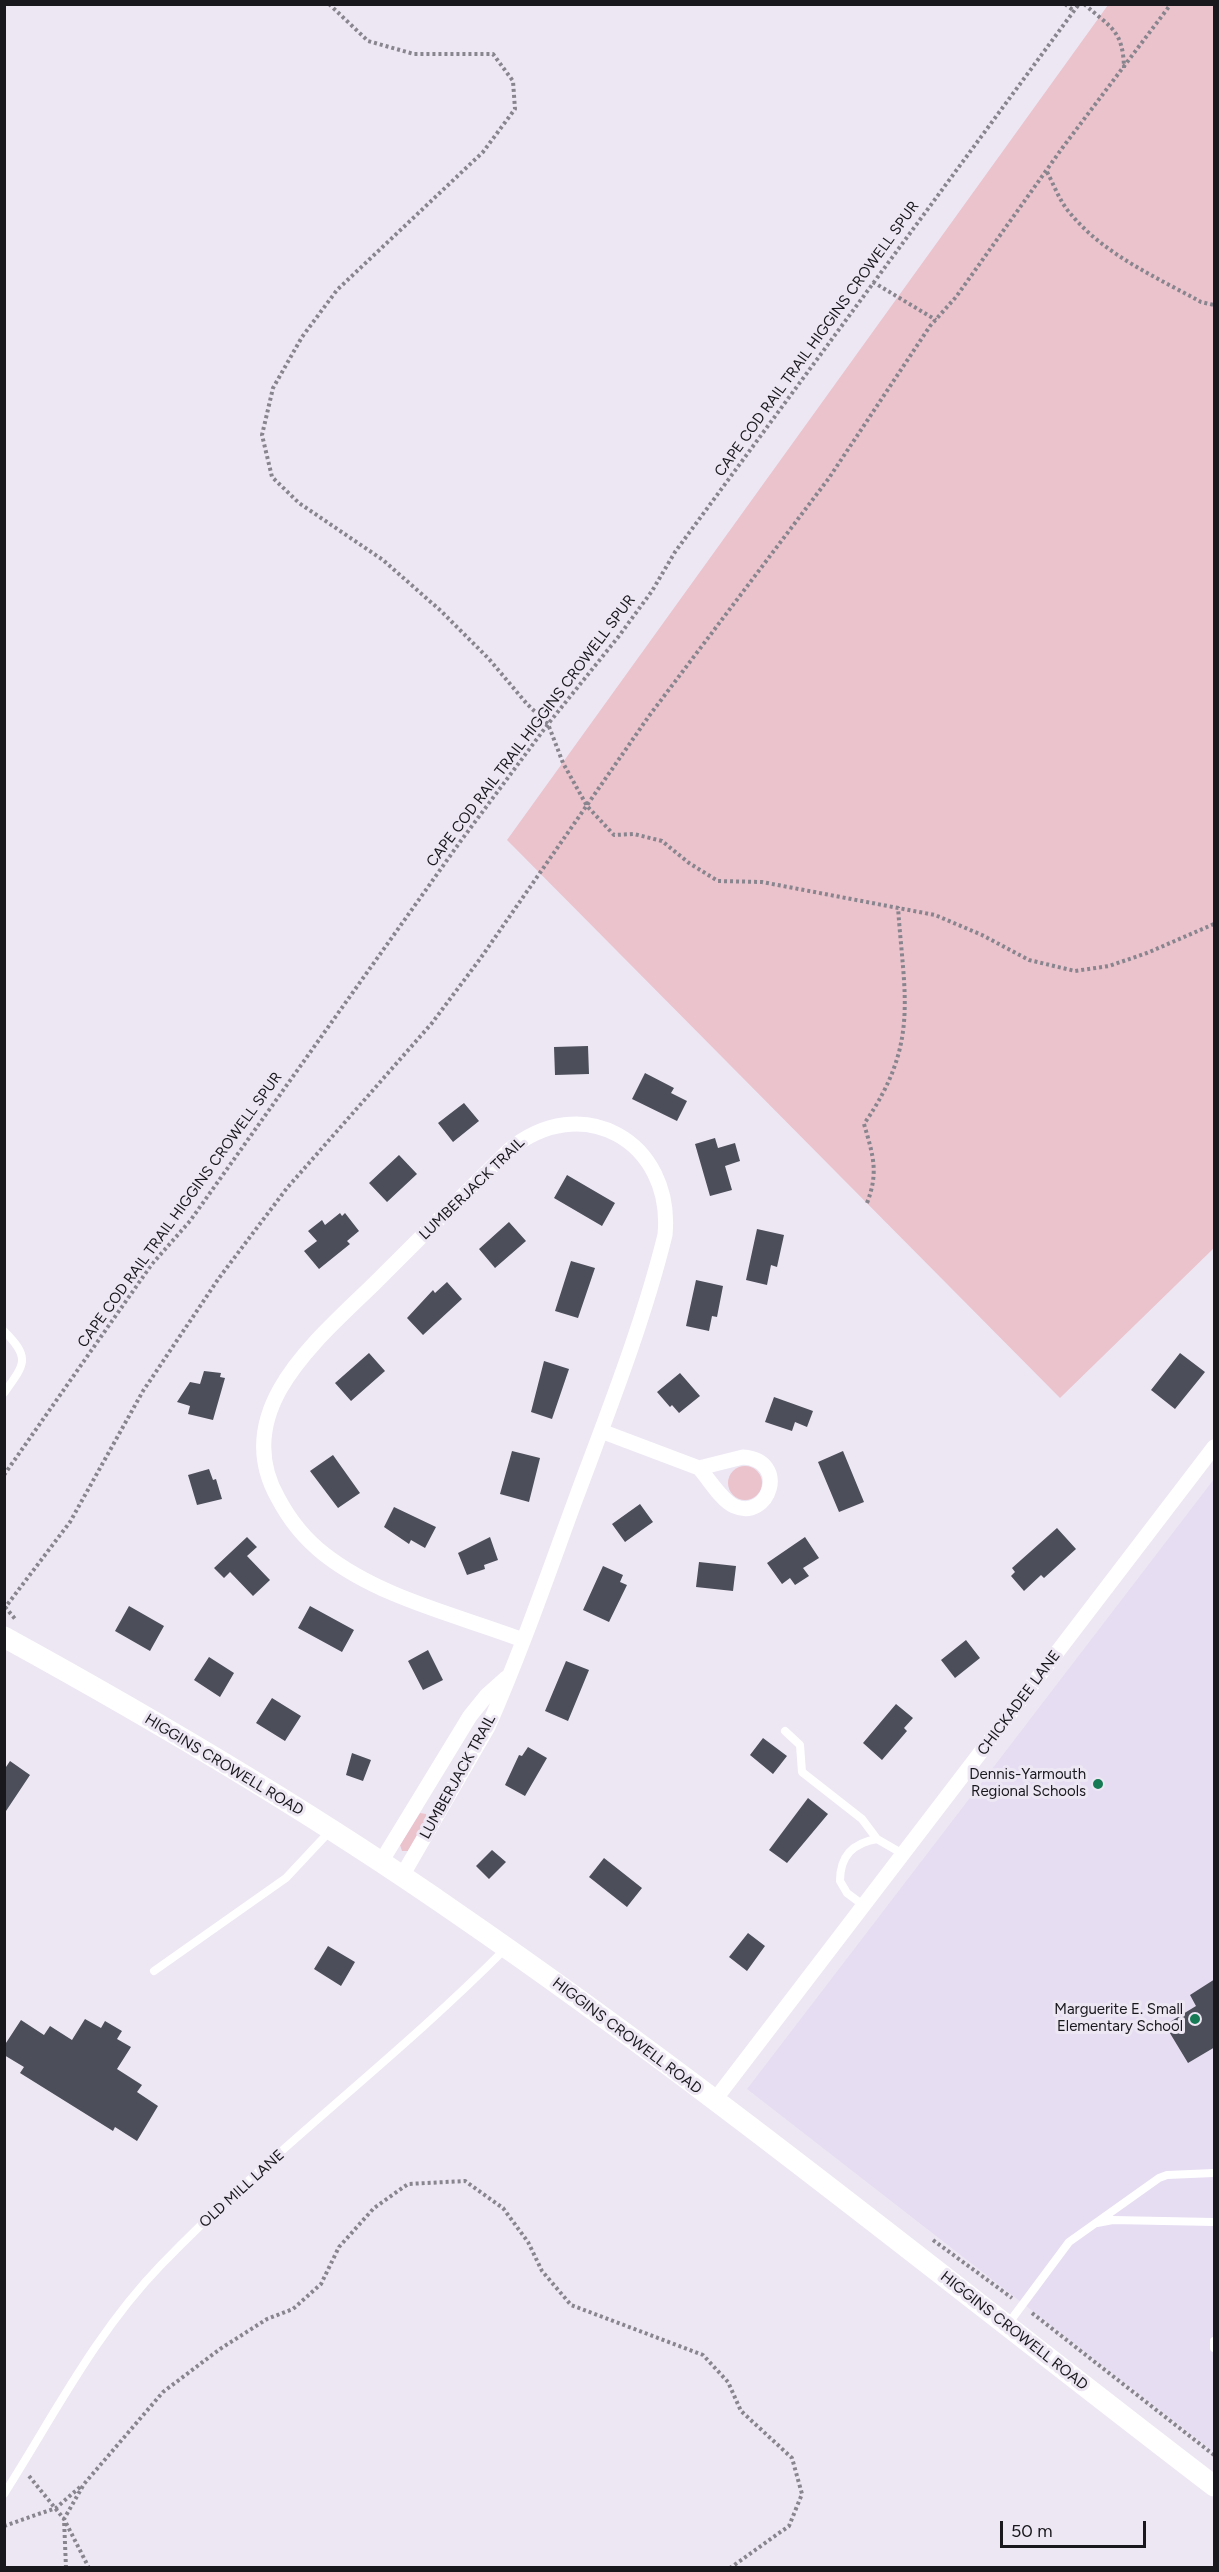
<!DOCTYPE html>
<style>
body{margin:0}
#map{position:relative;width:1219px;height:2572px;overflow:hidden;background:#ede7f4;font-family:Figtree,sans-serif}
canvas{display:block}
.frame{position:absolute;inset:0;border:6px solid #19181c;pointer-events:none}
.scale{position:absolute;left:1000px;top:2521px;width:146px;height:27px;box-sizing:border-box;border:3px solid #19181c;border-top:0;padding-left:8px;font-size:18px;line-height:21px;white-space:nowrap;color:#19181c;-webkit-text-stroke:4px #ede7f4;paint-order:stroke}
</style>
<div id="map">
<canvas width="1219" height="2572"></canvas>
<div class="frame"></div>
<div class="scale">50 m</div>
</div>
<script>
const ctx = document.querySelector('canvas').getContext('2d');
ctx.lineJoin = 'round';
function fillPath(path, color) { ctx.fillStyle = color; ctx.fill(path, 'evenodd'); }
function stroke(path, color, width, dash) { ctx.strokeStyle = color; ctx.lineWidth = width; ctx.lineCap = dash ? 'butt' : 'round'; ctx.setLineDash(dash || []); ctx.stroke(path); }
function label(font, color, halo, rows, align = 'center') {
  ctx.font = font + ' Figtree,sans-serif'; ctx.lineWidth = 6; ctx.setLineDash([]); ctx.textBaseline = 'middle'; ctx.strokeStyle = halo; ctx.fillStyle = color; for (const [text, x, y, turn = 0] of rows) {
    ctx.save(); ctx.translate(x, y); ctx.rotate((+turn || 0) * Math.PI / 180); ctx.textAlign = isNaN(turn) ? turn : align; if (halo) ctx.strokeText(text, 0, 0); ctx.fillText(text, 0, 0); ctx.restore();
  }
}
fillPath(new Path2D(`
 M1214 1479V2452L747 2089Z`), '#e6ddf2');
fillPath(new Path2D(`
 M1108 5H1214V1248L1060 1398 507 840Z
 M728 1483a17 17 0 1 1 34 0a17 17 0 1 1-34 0Z
 M420 1813 426 1814 427 1820 408 1851H402L400 1845Z`), '#ebc3cc');
fillPath(new Path2D(`
 M588 1046 589 1074 555 1075 554 1047Z
 M645 1073 674 1088 671 1093 687 1101 677 1121 632 1099Z
 M464 1103 479 1121 453 1142 438 1123Z
 M715 1138 718 1148 735 1143 740 1161 725 1166 732 1190 710 1196 695 1144Z
 M399 1155 417 1174 387 1202 369 1183Z
 M567 1175 615 1203 602 1226 554 1198Z
 M340 1213 342 1216 345 1213 359 1231 347 1241 350 1244 319 1269 304 1251 317 1241 308 1231 322 1220 325 1225Z
 M509 1222 526 1241 495 1268 479 1249Z
 M757 1229 784 1235 777 1267 771 1265 767 1285 746 1280Z
 M571 1261 595 1268 578 1318 555 1311Z
 M696 1280 723 1286 717 1317 712 1316 709 1331 686 1326Z
 M447 1282 462 1299 423 1335 407 1318 433 1290 435 1293Z
 M369 1353 385 1371 351 1401 335 1383Z
 M1180 1353 1205 1372 1175 1409 1151 1390Z
 M544 1361 569 1369 552 1419 531 1412Z
 M204 1371 221 1373 220 1377 225 1378 213 1420 188 1414 190 1406 177 1402 190 1382 200 1384Z
 M680 1373 700 1396 679 1413 672 1405 670 1407 657 1392Z
 M774 1397 813 1411 807 1427 795 1422 792 1431 765 1422Z
 M512 1451 540 1458 529 1502 500 1494Z
 M843 1451 864 1502 839 1512 818 1462Z
 M333 1455 360 1493 338 1508 310 1471Z
 M209 1469 213 1480 216 1479 222 1499 197 1505 188 1475Z
 M640 1504 653 1522 625 1542 612 1524Z
 M394 1507 436 1527 425 1548 411 1540 409 1544 384 1527Z
 M1057 1528 1076 1549 1044 1578 1041 1575 1024 1591 1011 1576 1015 1572 1012 1568Z
 M247 1537 257 1547 247 1556 270 1580 253 1596 230 1572 224 1578 214 1568Z
 M490 1537 498 1560 484 1565 485 1569 467 1575 458 1553Z
 M805 1537 819 1558 803 1568 809 1576 795 1585 790 1578 782 1584 767 1563Z
 M699 1562 736 1566 733 1591 696 1587Z
 M603 1566 623 1575 620 1582 627 1585 609 1622 583 1610Z
 M129 1606 164 1626 150 1651 115 1631Z
 M310 1606 354 1630 342 1652 298 1628Z
 M966 1640 980 1658 955 1678 941 1660Z
 M428 1650 443 1680 423 1690 408 1661Z
 M209 1657 234 1673 220 1697 194 1680Z
 M566 1661 589 1670 568 1721 545 1711Z
 M272 1698 301 1716 285 1741 256 1723Z
 M896 1704 913 1718 904 1728 907 1731 882 1760 863 1743Z
 M763 1738 787 1756 773 1774 750 1755Z
 M528 1747 547 1758 525 1796 505 1785 519 1755 522 1756Z
 M352 1753 371 1760 363 1781 346 1775Z
 M10 1761 30 1775 4 1814V1770Z
 M808 1798 828 1814 787 1863 769 1850Z
 M492 1850 506 1862 489 1879 476 1866Z
 M604 1858 642 1888 627 1907 589 1877Z
 M748 1933 765 1946 747 1971 729 1957Z
 M328 1946 355 1962 341 1986 314 1969Z
 M1215 1979V2047L1188 2063 1165 2025 1196 2006 1190 1995Z
 M85 2019 101 2028 105 2021 122 2031 117 2039 131 2047 117 2069 142 2085 137 2092 158 2106 137 2141 115 2127 113 2131 20 2073 24 2067 4 2055V2046L21 2020 44 2035 50 2026 72 2040Z`), '#4c4e59');
stroke(new Path2D(`
 M329 4 368 41 414 54H493L513 81 515 109 483 152 337 290 302 337 273 388 262 435 272 477 299 503 383 560 441 611 489 659 527 704 548 724 563 763 587 806 614 835 634 834 662 841 689 863 718 881 762 882 935 915 982 935 1029 960 1075 971 1109 966 1147 953 1214 924
 M1065 4 1074 11
 M1084 4C1111 28 1123 30 1124 68
 M1047 172C1054 185 1060 202 1070 213 1103 254 1156 277 1201 302L1214 305
 M873 282 936 320
 M867 1203C879 1172 873 1155 864 1124 920 1043 904 997 898 907
 M4 1475 152 1264 190 1221 460 842 548 724 619 636 652 591 675 552 1079 4
 M5 1607 16 1620
 M4 1609 70 1522 143 1391 219 1278 287 1188 432 1023 480 959 649 716 829 478 930 326 956 297 1063 147 1171 4
 M933 2240 1012 2298
 M1032 2313 1214 2455
 M29 2476 64 2519 89 2568
 M4 2526 56 2508 80 2487
 M66 2568 64 2519 84 2484 163 2392 220 2349 267 2319 293 2309 321 2284 339 2247 374 2208 408 2184 465 2181 503 2208 528 2242 542 2271 571 2305 703 2355 728 2382 741 2411 792 2458 802 2494 789 2526 730 2568`), '#89858e', 4, [3, 3]);
stroke(new Path2D(`
 M4 1331C31 1358 25 1364 4 1393
 M785 1731 800 1745 802 1772 862 1819 877 1839
 M863 1905 847 1893 840 1881C840 1856 853 1843 877 1839L903 1854
 M154 1971 286 1878 330 1831
 M1097 2223 1113 2220 1214 2222
 M1008 2324 1069 2242 1159 2178 1167 2175 1214 2173
 M1214 2341V2348
 M4 2494C53 2417 96 2332 161 2265 269 2153 395 2060 505 1949`), '#fff', 8);
stroke(new Path2D(`
 M601 1431 699 1468
 M743 1457C790 1460 769 1522 734 1506 721 1500 709 1479 699 1468Z
 M381 1862 470 1716 487 1695 506 1678
 M402 1876 488 1727C521 1652 548 1574 576 1498 608 1412 643 1324 665 1235 674 1141 581 1089 508 1151 465 1193 422 1236 379 1279 323 1335 227 1408 278 1498 289 1519 305 1539 324 1554 380 1598 457 1615 523 1640
 M714 2101 1214 1447`), '#fff', 15);
stroke(new Path2D(`
 M4 1637C159 1722 311 1812 455 1912 717 2092 963 2294 1214 2486`), '#fff', 21);
for (const [x, y, r, color] of [
 [1098,1784,6,"#167b54"],
 [1195,2019,6,"#167b54"]
]) { const dot = new Path2D(); dot.arc(x, y, r, 0, 2 * Math.PI); ctx.fillStyle = color; ctx.fill(dot); stroke(dot, '#ede7f4', 2); }
label('15px', '#19181c', '#ede7f4', [
 ["CAPE COD RAIL TRAIL HIGGINS CROWELL SPUR",817,339,-54],
 ["CAPE COD RAIL TRAIL HIGGINS CROWELL SPUR",531,731,-53],
 ["LUMBERJACK TRAIL",472,1189,-44],
 ["CAPE COD RAIL TRAIL HIGGINS CROWELL SPUR",180,1210,-54],
 ["CHICKADEE LANE",1019,1703,-53],
 ["HIGGINS CROWELL ROAD",224,1765,31],
 ["LUMBERJACK TRAIL",458,1777,-61],
 ["HIGGINS CROWELL ROAD",627,2036,37],
 ["OLD MILL LANE",242,2189,-42],
 ["HIGGINS CROWELL ROAD",1014,2331,38]
]);
label('15px', '#19181c', '#ede7f4', [
 ["Dennis-Yarmouth",1086,1775],
 ["Regional Schools",1086,1792],
 ["Marguerite E. Small",1183,2010],
 ["Elementary School",1183,2027]
], 'right');
</script>
